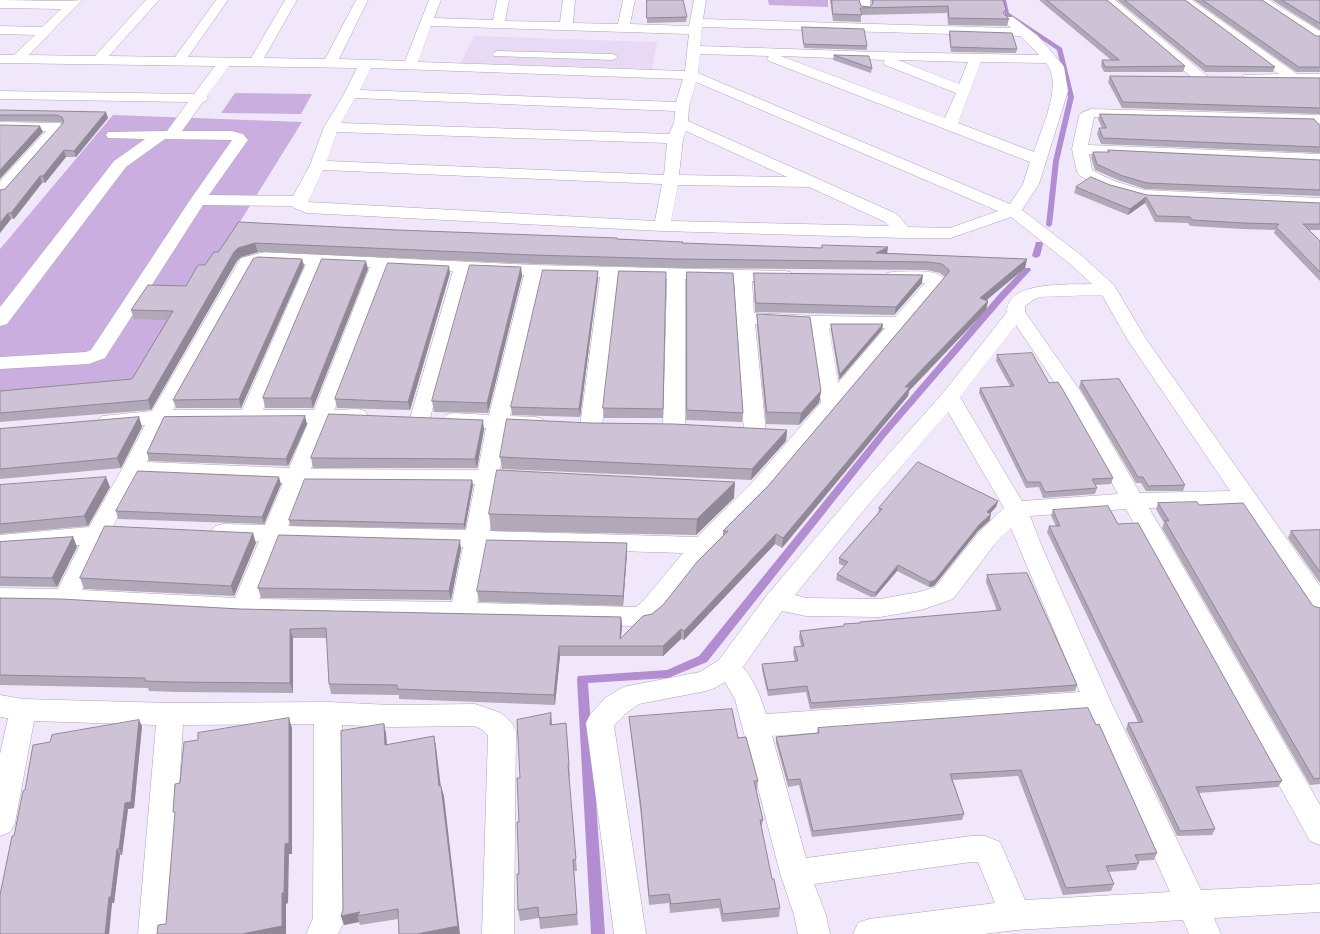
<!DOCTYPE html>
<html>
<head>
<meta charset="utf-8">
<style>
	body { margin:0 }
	canvas { display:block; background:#f1e7fa }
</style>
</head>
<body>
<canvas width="1320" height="934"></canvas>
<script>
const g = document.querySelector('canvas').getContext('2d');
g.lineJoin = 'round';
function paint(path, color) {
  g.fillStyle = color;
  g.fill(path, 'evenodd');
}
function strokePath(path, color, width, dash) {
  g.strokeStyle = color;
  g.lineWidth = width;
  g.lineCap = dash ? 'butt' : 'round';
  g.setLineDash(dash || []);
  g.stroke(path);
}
const built = new Path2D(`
	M474 36 657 42 652 69 461 63Z`);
const green = new Path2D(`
	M768 0H828V7L769 5Z
	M235 93 312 94 301 114 221 113Z
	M113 115 302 122 135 391 0 401V249Z`);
const stream = new Path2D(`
	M1002 0H1006L1009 13 1062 48 1074 97 1059 161 1052 225 1049 227 1046 225 1053 161 1068 97 1057 50 1005 15Z
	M1036 242H1042L1043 244 1040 256 1036 258 1032 256Z
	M1024 268H1030L1031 270 1005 298 886 436 707 662 668 678 588 683 605 934H591L577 679 578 676 667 670 699 656 880 432 999 294Z`);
const lane = new Path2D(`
	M498 51 613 54 618 57 613 60 494 56 493 54 494 52Z`);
const street = new Path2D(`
	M0 0 68 1 82 0 29 55 95 56 146 0H159L109 56 175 57 216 0H228L188 57 251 58 285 0H297L264 58 325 59 356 0H368L339 59 405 61 429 0H441L434 18 493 20 497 0H509L505 21 560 22 563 0H575L573 23 618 24 623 0H635L630 24 689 26 694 0H706L703 19 1011 28 1003 20 1005 17H1013L1038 36 1062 64 1064 67 1068 91 1039 184 1022 210 1082 256 1114 285 1146 339 1320 586V614L1311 612 1240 506 1149 508 1320 805V845L1310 841 1126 509 1030 516 1042 547 1111 702 1201 890 1320 884V912L1214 918 1221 934H1189L1183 920 1016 930 984 934H853L858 923 869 919 995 903 978 862H971L814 884 826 915 830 934H798L794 915 780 873 735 699 725 682 715 688 706 691 639 704 625 714 614 726 646 934H614L586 723 590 715 605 698 623 687 700 672 719 660 767 595 853 494 943 393 1007 312C1007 280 1070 285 1092 284L1070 264 1011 217 951 238H904L662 231 307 213 294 208 292 206 203 205 105 358 89 364 0 369V357L86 352 91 350 190 200 232 140 165 139 126 167 7 324 0 326V307L114 161 145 139 108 138 106 135 108 132 167 131 188 102 0 99V91L194 94 215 66 0 63V55H14L35 35 0 34V26L42 27 61 9 0 8ZM431 26 689 34 685 71 418 62ZM702 27 1021 36 1039 55 877 52 700 46ZM700 54 769 56 767 58 769 61 1030 162 1023 184 1010 204 698 73ZM781 56 885 60 883 62 885 65 956 93 945 118ZM898 60 968 62 959 84ZM981 62 1046 63C1064 84 1041 129 1034 152L958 123ZM229 66 357 68 344 94 324 127 310 165 293 196 209 195 248 140 243 134 232 131H182L203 102 206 101 208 98 207 96ZM371 68 683 79 676 102 360 90ZM696 82 998 211 950 228 908 227 897 214 688 121 689 107ZM355 98 675 111 674 123 669 134 341 123ZM686 131 787 177 679 175 683 139ZM337 132 667 143 664 175 327 161ZM323 170 662 184 655 221 308 202ZM678 185 809 187 885 222 889 226 671 221ZM1102 295 1127 339 1230 491 1140 493 1083 395 1025 312V306L1033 300 1039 297ZM1016 325 1063 395 1118 494 1022 501 960 397ZM948 412 1004 508 979 532 935 587 919 592 880 599 806 598 795 595 869 504ZM1011 528 1080 692 766 714C761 697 754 681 743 667L782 611 806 616 880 617 921 610 953 599 995 544ZM1090 713 1170 892 1025 900 1000 842 985 836H971L806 858 772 736Z
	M858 0H870L871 9 869 12H861Z
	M1102 0H1115L1206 75 1208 78 1206 81 1201 82 1196 81Z
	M1178 0H1192L1297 74H1320V82L1244 81 1242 78 1244 75 1279 74Z
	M1255 0H1269L1320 31V41L1315 40Z
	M1091 109 1320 115V123L1094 117 1088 145 1320 154V164L1089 154 1092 170C1109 180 1126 185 1145 190L1320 198V208L1145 200 1109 190 1094 184 1079 175 1077 172 1072 149 1079 116 1081 113Z
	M0 122 58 123 63 124 65 127 6 194 0 196V181L46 131 0 130Z
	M265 252 534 265 785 271 791 272 794 276 791 280 785 281H752L754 313 819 316 895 317 925 283 887 281 884 277 887 273 893 272C907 272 938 268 946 280L766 495 711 551 662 614 651 623 633 626 243 617 66 607 0 606V588L58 589 80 545 0 551V535L89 527 122 469 145 425 109 428 102 426 98 421 102 416 152 411 241 258ZM266 262 306 264 242 410H173L254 266ZM324 265 370 267 314 410H263ZM388 268 453 271 410 418 413 423 420 425 427 423 430 418 470 272 524 275 489 415 453 413 446 415 442 420 446 425 453 427 486 428 478 470 311 469 329 423H358L365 421 368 416 365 411 358 409 334 410ZM542 276 600 277 580 426 584 431 591 433 598 431 602 426 618 277 667 279 663 427 667 432 674 434 681 432 685 427V279L734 280 744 432 747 437 755 439 763 437 766 432 755 324 810 327 821 403 750 485 697 537 490 531 498 485 525 486 533 484 536 479 533 474 525 472 500 470 507 429 536 431 543 429 547 424 543 419 536 417 510 416ZM829 328H885L838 383ZM308 423 289 468 147 462 166 424ZM140 477 283 483 265 525 223 524 215 526 211 532 215 538 223 540 259 541 235 598 82 590 108 535ZM305 483 475 484 466 530 288 526ZM282 542 463 547 452 602 259 599ZM487 547 683 553 644 600 636 607 477 603Z
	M0 695 23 699 170 703 328 702 391 705 475 704 501 713 512 723 516 731 514 934H482L488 735 481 729 474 726 391 727 342 725 345 920 338 934H306L313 918 314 724 183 725 170 934H138L156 725 34 721 15 823 10 832 0 836V754L8 718 0 717Z`);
const wall = new Path2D(`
	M647 0 687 17 686 22 647 23Z
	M830 0H859L861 6 870 7 872 5 871 0H1003L1004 15 1009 19 1007 26 948 25 947 13 861 15V22L833 21Z
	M1039 0H1107L1185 66 1183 72H1104L1101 66 1102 60H1111Z
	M1117 0H1185L1275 67 1273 72H1205Z
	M1194 0H1262L1316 36H1320V72H1296Z
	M1272 0H1320V30Z
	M802 27 867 46V50L804 48 802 31Z
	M950 31 1017 49 1016 53 951 52 949 35Z
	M834 55 872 68 871 73 833 60Z
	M1110 76 1320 78V114L1122 108 1108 82Z
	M0 110 108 118 76 157H66L45 183H42L14 219H11L0 233V190L5 189 63 123 58 122 0 121Z
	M1100 114 1320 126V153L1101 144 1097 134 1099 128H1102L1098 119Z
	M1108 150 1320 160V196L1145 189 1118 180 1095 170 1091 157 1093 152H1108Z
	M1110 185 1147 195 1320 203V230H1309L1320 241V281L1274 233 1275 230 1242 229 1190 226 1188 223 1155 222 1145 203 1128 215 1074 193 1076 187Z
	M239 222 397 230 617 239 682 243 821 248 822 245 887 253 1027 259 1025 268 987 300 988 301 986 310 909 391 908 396 782 548 775 544 684 640 681 639 663 656H560L555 705 399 699V695L331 694 329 684 327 638H293V693L178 692 149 691 148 688 0 685V598L240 609 621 617 622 627 621 638 663 605 723 536V531L768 486 945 277 940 273 927 270 676 268 534 264 258 252 241 257 237 261 151 410 0 422V391L132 379 167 320 134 319 131 310 186 286 218 252Z
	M302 259 304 266 241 408H176L173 400Z
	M521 267 522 276 488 413 434 412 432 401Z
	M368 269 313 408H265L263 398Z
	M598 271V278L580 417 512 415 511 407Z
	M666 272 663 418H604L603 408Z
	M687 272 743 413 742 422 686 420Z
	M450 273 410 410 337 408 335 399Z
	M754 273 922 283 894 315 755 312 754 282Z
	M757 314 821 391 819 403 799 425 766 424 757 326Z
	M831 324H883L882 330 839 380 831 330Z
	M997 355 1049 383 1113 478 1111 484 1095 485 1097 488 1095 494 1043 498 1039 487 1026 488 979 393 980 388 1010 386 996 361Z
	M1081 381 1185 485 1183 491H1146L1141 483H1136L1079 387Z
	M139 417 142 427 121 468 0 479V429Z
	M590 423 787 430 786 441 751 480 502 469 500 457Z
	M307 424 288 466 149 461 147 453Z
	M484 429 477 468H313L311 458Z
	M472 480 473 485 465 529 290 526 289 520Z
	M281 484 264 524 118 519 116 511Z
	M0 485 110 487 88 526 0 534Z
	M734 498 696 535 491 531 489 514Z
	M998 501 996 507 990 513V520L978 531 934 586 929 587 897 571 875 597H871L836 580 837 574 844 566 839 564V558L878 513 879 508Z
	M1158 503 1199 505 1313 606 1320 608V785V784L1310 785 1162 528 1164 523 1156 509Z
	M1053 510 1118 524 1282 781 1278 787 1199 793 1215 829 1212 835 1177 836 1126 729 1128 723 1138 722 1047 532 1049 526H1056L1051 516Z
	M1320 530V583L1288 538 1291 531Z
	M73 537 77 547 57 587 0 586V542Z
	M256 543 234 596 84 589 80 578Z
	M627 543V553L623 606 479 602 477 591Z
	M461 549 451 600 261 598 258 588Z
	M987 575 1077 685 1075 691 810 709 806 692 768 696 762 670V664L795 661 793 653 794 647 801 646 799 637 800 631 844 626V624L860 623V622L997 611 986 582Z
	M629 717 738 738 758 781 757 790H756L763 820 761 829 772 879 780 908 779 917 722 922 719 908 670 913 669 903 649 905 641 816 630 726Z
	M566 723 570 776 569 777 577 871H574L578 925 540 929 539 918 520 921 518 910 520 778 552 725Z
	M384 724 386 734 387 745 434 736 436 747 440 786 444 796 398 919 360 925 359 922 344 925 341 916 343 910Z
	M1096 725 1157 853 1154 860 1138 861 1139 863 1136 870 1108 872 1114 884 1111 891 1063 895 1018 776 953 780 964 814 962 820 812 837 799 785 788 787 776 743V737L817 733 818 728Z
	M142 726 134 808 128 809 122 855H120L114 903H112L109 934H0L14 836 25 790Z`);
const shadedWall = new Path2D(`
	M106 112 108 118 76 157 74 151Z
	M40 126 43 132 0 179V170Z
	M64 150 66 157 45 183 43 176Z
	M40 176 42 183 14 219 11 213Z
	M1146 197 1145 203 1128 215 1130 209Z
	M8 213 11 219 0 233V223Z
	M255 243 258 252 241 257 237 261 151 410 148 400 234 252 238 248Z
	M888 247 887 256 876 253Z
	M302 259 304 266 241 408 239 399Z
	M1027 259 1025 268 978 307 980 298Z
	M366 261 368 269 313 408 311 398Z
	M449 266 450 273 410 410 408 402Z
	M521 267 522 276 488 413 487 403Z
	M598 271V278L580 417 579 409Z
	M923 275 922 283 894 315 896 307Z
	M988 301 986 310 909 391 908 396 782 548 783 538 905 387Z
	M883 324 882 330 839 380 840 374Z
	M821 391 819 403 799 425 801 413Z
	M305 416 307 424 288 466 286 459Z
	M139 417 142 427 121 468 117 458Z
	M483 420 484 429 477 468 475 459Z
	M787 430 786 441 751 480 752 469Z
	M106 477 110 487 88 526 84 516Z
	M279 477 281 484 264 524 262 517Z
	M472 480 473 485 465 529 464 524Z
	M735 482 734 498 696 535 697 519Z
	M998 501 996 507 986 518 987 512Z
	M991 514 990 520 978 531 934 586 929 587 930 582 979 525Z
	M253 533 256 543 234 596 231 586Z
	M776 534 775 544 684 640V631Z
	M73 537 77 547 57 587 52 578Z
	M460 540 461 549 451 600 449 591Z
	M627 543V553L623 606V596Z
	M898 565 897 571 875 597 876 592Z
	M621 617 622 627 620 646V639Z
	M290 629 293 638V693L290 683Z
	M681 629V639L663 656V646Z
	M559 646 560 656 555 705 554 695Z
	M551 713 552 725H550Z
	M289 718 292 728V854H289L288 903 286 904V934H242L282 893 285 844Z
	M139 720 142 726 134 808 128 809 122 855 119 849 125 803Z
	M384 724 386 734 388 756 385 745Z
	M434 736 436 747 442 796 439 786Z
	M441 786 444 796 460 934H417Z
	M117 849 120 855 114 903H112L109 934H105L109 897Z
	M360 912 357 916 359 922 344 925 341 916Z`);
const building = new Path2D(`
	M647 0H683L687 17 647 18Z
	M832 0H859L861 6 870 7 873 3V0H1003L1006 9 1003 13 1009 19 949 18 948 6 860 8 862 15 833 14Z
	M1047 0H1107L1185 66 1105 67 1102 60H1119Z
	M1125 0H1185L1275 67 1206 66Z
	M1203 0H1262L1316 36H1320V67H1299Z
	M1282 0H1320V23Z
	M802 27 864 29 867 46 804 44Z
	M950 31 1012 33 1017 49 951 47Z
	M834 55 869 56 872 68Z
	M1110 76 1320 78V108L1123 102Z
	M0 110 106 112 74 151 64 150 43 176H40L11 213H8L0 223V190L5 189 64 122 62 117 56 115H0Z
	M1100 114 1314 119 1320 126V147L1103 138 1099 128H1106Z
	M0 125 40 126 0 170Z
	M1108 150 1320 160V190L1147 183 1120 175 1097 164 1093 152H1109Z
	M1091 177 1110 185 1147 195 1320 203V224H1303L1320 241V272L1276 227 1279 224 1244 223 1192 220 1190 217 1157 216 1146 197 1130 209 1076 187Z
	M239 222 397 230 617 238V239L683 242 682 243 822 248V245L888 247 876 253 1027 259 980 298 988 301 905 387H910L783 538 776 534 684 631 681 629 663 646H559L554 695 397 689V685L329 684 326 628 290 629V683L174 682 145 681V678L0 675V598L61 599 240 609 621 617 620 639 643 616 652 614 663 605 697 562 728 531H723L768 486 949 272V270L942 264 929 262 676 259 533 255 255 243 238 248 234 252 148 400 0 413V391L132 379 173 311 131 310 148 285 186 286 198 265H205L214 252H218Z
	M258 257 302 259 239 399 173 400 253 259Z
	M322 259 366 261 311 398H263Z
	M388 263 449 266 408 402 335 399Z
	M470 265 521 267 487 403 432 401Z
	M543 270 598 271 579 409 511 407Z
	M619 271 666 272 663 409 603 408Z
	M687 272 733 273 743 413 687 410Z
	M754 273 923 275 896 307 756 303Z
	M757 314 810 317 821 391 801 413 767 412Z
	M831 324H883L840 374Z
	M1032 353 1049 383 1058 382 1063 390 1113 478 1092 479 1097 488 1045 492 1040 482H1027L980 388 1014 386 997 355Z
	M1119 379 1185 485 1148 486 1143 477H1138L1081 381Z
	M329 414 483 420 475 459 311 458Z
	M305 416 286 459 147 453 164 417Z
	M139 417 117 458 0 469V429Z
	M507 419 590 423 674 424 787 430 752 469 500 457Z
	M918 462 998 501 987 512 991 514 979 525 935 580 930 582 898 565 876 592H872L837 574 848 562 839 558 882 509 879 508Z
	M497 470 735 482 697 519 489 514Z
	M138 471 279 477 262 517 116 511Z
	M106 477 84 516 0 524V485Z
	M305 479 472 480 464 524 289 520Z
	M1197 502 1199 505 1243 503 1313 606 1320 608V778L1314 779 1165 521H1169L1158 503Z
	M1108 506 1118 524 1138 523 1282 781 1196 787 1215 829 1180 831 1128 723 1143 722 1049 526H1060L1053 510Z
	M105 526 253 533 231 586 80 578Z
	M1320 530V572L1291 531Z
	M279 535 460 540 449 591 258 588Z
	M73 537 52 578 0 577V542Z
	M487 540 627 543 623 596 477 591Z
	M1027 573 1077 685 811 703 807 686 768 690 762 664 798 661 794 647 804 646 800 631 844 626V624L860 623V622L1001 610 987 575Z
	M1088 708 1096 725 1099 724 1157 853 1135 855 1139 863 1106 866 1114 884 1066 888 1021 770 950 774 964 814 813 831 800 779 788 780 776 737 819 733 818 728Z
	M732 709 738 738 746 737 758 781H754L763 820H760L772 879H774L780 908 723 914 720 899 671 904 669 894 649 896 641 807 629 717Z
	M551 713 550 725 566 723 569 765H568L576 859 573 860 577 914 539 918 538 907 518 910 517 874H519L517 822H519L517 778H520L517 720Z
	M289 718V843L285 844 284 893H282V926L242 934H157L158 925 166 924 175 812H173L175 784 180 783 184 742 198 740V733Z
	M139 720 131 802 125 803 119 849H117L111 897H109L105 934H0V895L12 836H14L23 791 25 790 33 745 50 742 52 735Z
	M384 724 385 745 434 736 439 786H441L458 926 417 934H399L398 909 357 916 360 912 341 916 343 910 341 731Z`);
paint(built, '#e8daf4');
paint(green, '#caaee0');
paint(stream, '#b38dd1');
strokePath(lane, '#ada3b5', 1);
strokePath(street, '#ada3b5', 1);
paint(lane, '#fff');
paint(street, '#fff');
paint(wall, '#b1a8b8');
paint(shadedWall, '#908896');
paint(building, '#cec3d6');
strokePath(building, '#908896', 1);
</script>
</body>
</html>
